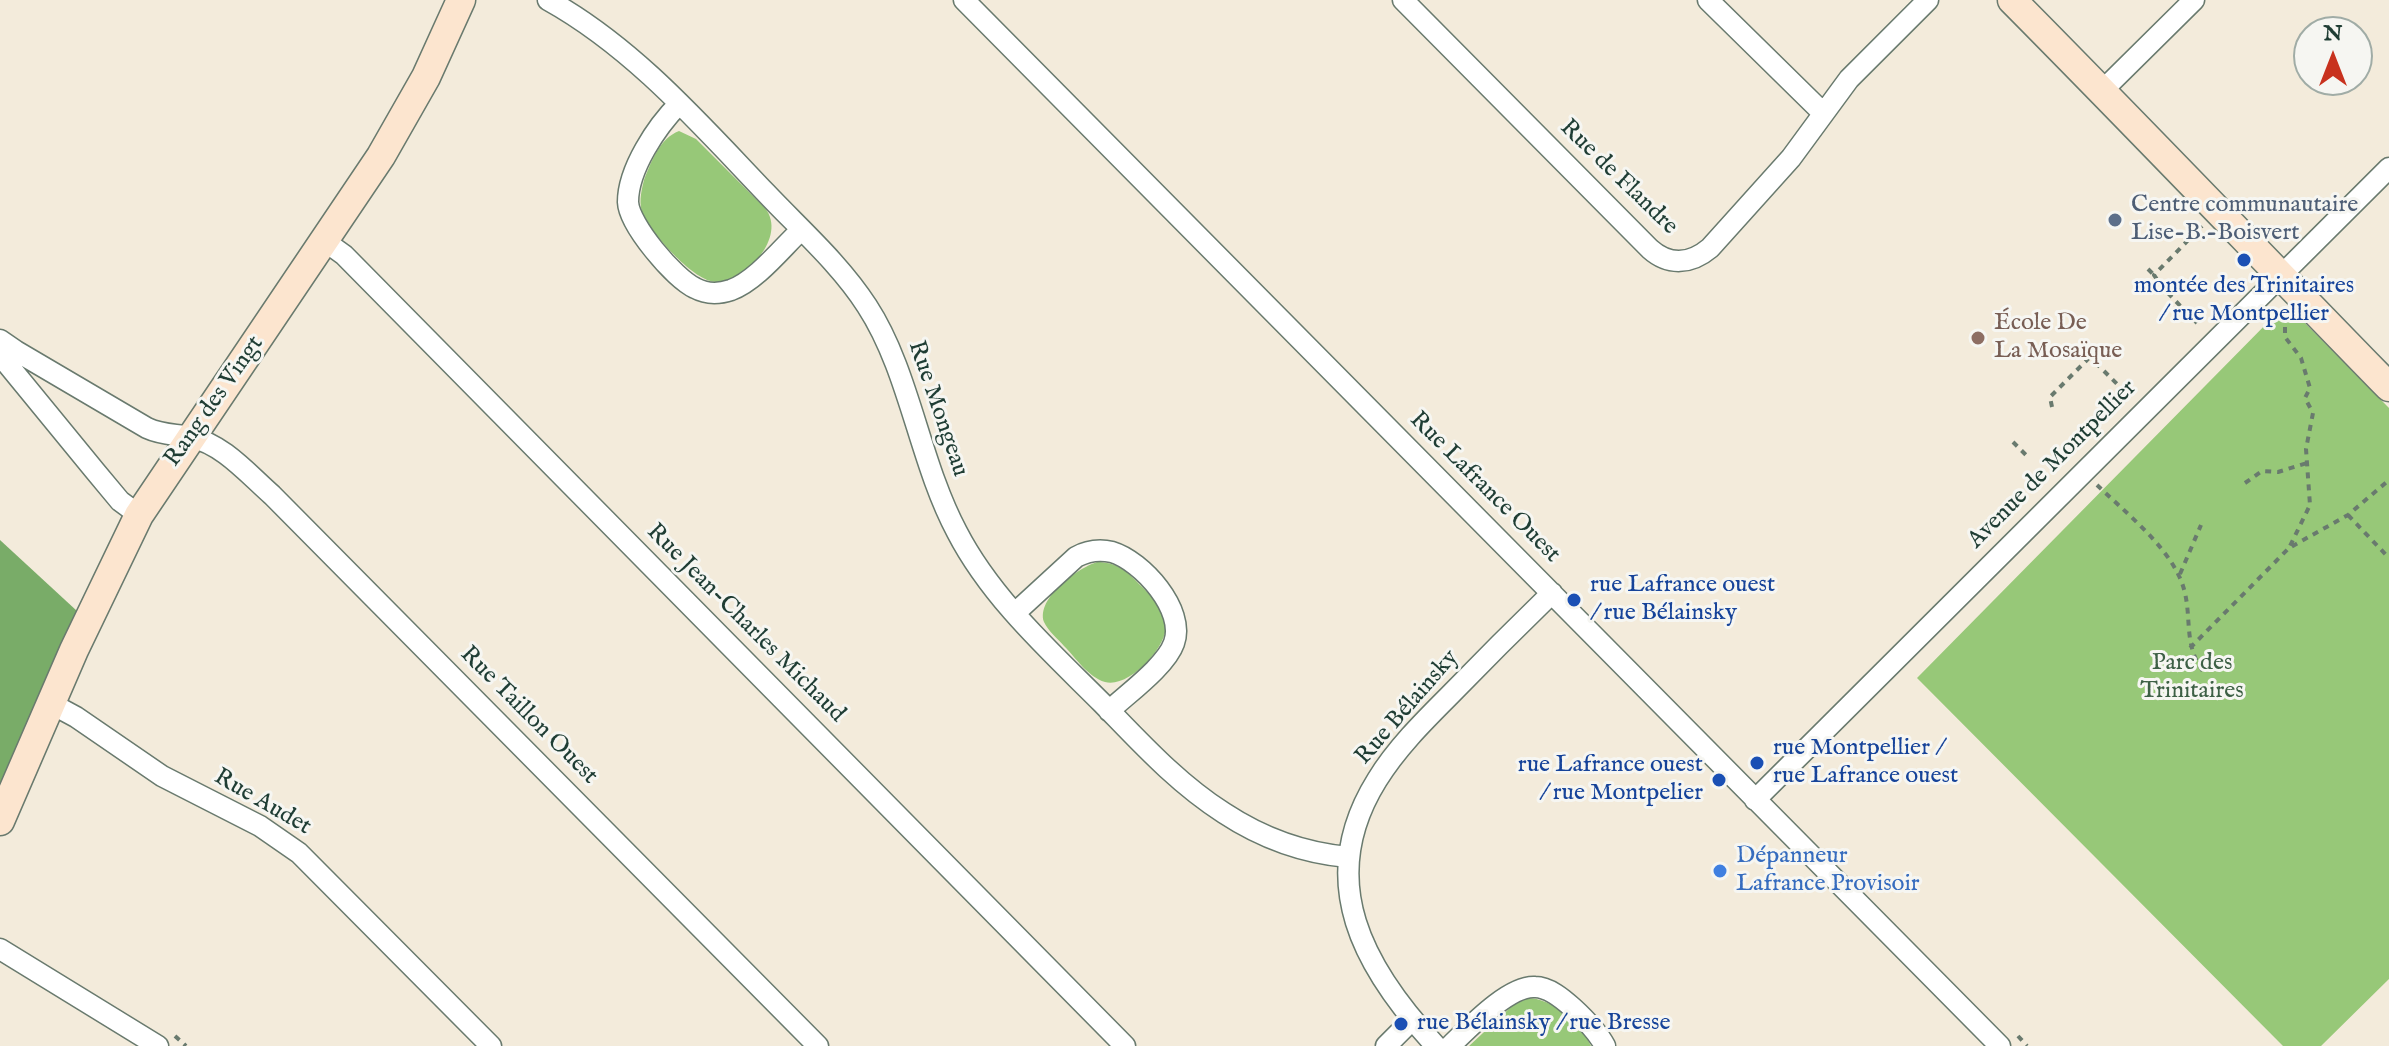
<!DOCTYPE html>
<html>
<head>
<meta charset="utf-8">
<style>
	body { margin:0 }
	#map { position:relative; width:2389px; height:1046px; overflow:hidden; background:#f3ebdb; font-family:"IM FELL English",serif }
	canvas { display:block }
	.north { position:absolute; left:2293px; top:16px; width:80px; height:80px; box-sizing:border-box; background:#f6f6f2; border:2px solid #a0aca6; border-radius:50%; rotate:0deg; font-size:22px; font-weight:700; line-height:32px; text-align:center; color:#1f3d34 }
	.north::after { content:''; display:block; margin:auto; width:28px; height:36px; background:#c8321e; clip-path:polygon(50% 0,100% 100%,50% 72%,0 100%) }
</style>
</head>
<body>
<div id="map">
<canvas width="2389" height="1046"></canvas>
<div class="north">N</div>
</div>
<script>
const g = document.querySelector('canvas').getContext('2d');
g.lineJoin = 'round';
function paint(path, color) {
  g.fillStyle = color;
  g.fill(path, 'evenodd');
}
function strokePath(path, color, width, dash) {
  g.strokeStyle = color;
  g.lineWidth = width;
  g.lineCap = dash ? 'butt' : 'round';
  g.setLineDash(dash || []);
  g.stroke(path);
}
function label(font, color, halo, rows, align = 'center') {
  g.font = font + ' "IM FELL English",serif';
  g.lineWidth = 6;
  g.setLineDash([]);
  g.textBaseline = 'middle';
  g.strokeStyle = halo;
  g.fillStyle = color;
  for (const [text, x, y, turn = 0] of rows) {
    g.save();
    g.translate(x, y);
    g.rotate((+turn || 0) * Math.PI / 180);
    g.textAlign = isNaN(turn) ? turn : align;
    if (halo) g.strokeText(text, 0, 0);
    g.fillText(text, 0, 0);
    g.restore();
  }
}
const green = new Path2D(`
	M679 131 696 139 765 208C788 237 745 282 716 282 695 282 653 235 644 217 638 205 641 192 644 180 651 162 660 138 679 131Z
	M2282 311H2293L2389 408V979L2321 1046H2283L1917 678 2277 313Z
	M1097 562C1116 562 1127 571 1139 584 1151 595 1164 608 1166 624 1168 647 1128 689 1105 682 1088 677 1076 658 1064 646 1058 639 1048 631 1044 622 1036 598 1078 568 1097 562Z
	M1527 998C1552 998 1581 1023 1591 1046H1469L1512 1006Z`);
const forest = new Path2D(`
	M0 540 77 611 0 786Z`);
const path = new Path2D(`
	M2148 269 2154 275
	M2285 315V337L2301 358 2310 388 2305 398 2313 413 2306 449 2310 505 2290 546
	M2197 323 2163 288 2154 275 2202 226
	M2087 354 2127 394
	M2052 407 2050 397 2090 357
	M2013 442 2026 455
	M2245 483 2262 471 2278 472 2307 463
	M2097 485C2123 510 2164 543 2179 576 2196 611 2179 643 2206 675
	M2348 515 2389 558
	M2180 574 2201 525
	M2190 648 2289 548 2348 515 2389 480
	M175 1036 186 1046
	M2018 1036 2027 1046`);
const street = new Path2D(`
	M548 0C633 47 700 124 766 193 800 229 840 264 867 306 910 372 919 461 957 532 991 598 1050 651 1102 703 1140 742 1177 783 1224 813 1262 838 1303 853 1348 857
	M964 0 2000 1046
	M1403 0 1650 249C1669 266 1691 264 1710 248L1791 158 1849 79 1928 0
	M1708 0 1823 113
	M2102 91 2194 0
	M679 104C657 126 628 169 628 202 629 225 674 278 695 288 706 294 719 294 731 290 756 281 782 248 801 230
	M326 242 344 255 1125 1046
	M0 340 16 351 147 428C162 435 174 434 190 437 223 444 247 473 272 495L818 1046
	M0 355 95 471 120 501 139 515
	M1015 613 1076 557C1087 551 1099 549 1112 552 1142 561 1186 610 1174 643 1166 666 1127 694 1109 711
	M50 703 76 717 162 776 260 826 299 853 491 1046
	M1755 800 2389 168
	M0 949 158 1046
	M1386 1046 1412 1020
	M1436 1046C1364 969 1314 881 1377 780 1396 749 1423 722 1448 697 1482 662 1517 627 1552 593
	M1450 1046C1469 1028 1509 985 1535 987 1549 987 1563 999 1573 1008 1585 1019 1597 1031 1605 1046`);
const secondary = new Path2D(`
	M2012 0C2139 128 2263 258 2389 387
	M0 821 74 650 139 515 381 156 426 77 461 0`);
const markers = [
	[2115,220,8,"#5c6f8a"],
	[2244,260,8,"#1a4fb4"],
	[1978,338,8,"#8d6e63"],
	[1574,600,8,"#1a4fb4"],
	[1757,763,8,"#1a4fb4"],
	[1719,780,8,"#1a4fb4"],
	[1720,871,8,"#3f7fe0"],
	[1401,1024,8,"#1a4fb4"]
];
const streetNames = [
	["Rue de Flandre",1618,178,44],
	["Rang des Vingt",215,402,-55],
	["Rue Mongeau",937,409,71],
	["Avenue de Montpellier",2053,465,-45],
	["Rue Lafrance Ouest",1484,488,45],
	["Rue Jean-Charles Michaud",745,624,45],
	["Rue Bélainsky",1408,708,-49],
	["Rue Taillon Ouest",528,716,45],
	["Rue Audet",262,803,30]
];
const serviceNames = [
	["Centre communautaire",2131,206],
	["Lise-B.-Boisvert",2131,234]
];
const transitNames = [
	["montée des Trinitaires",2244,287,"center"],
	["/ rue Montpellier",2244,315,"center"],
	["rue Lafrance ouest",1590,586],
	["/ rue Bélainsky",1590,614],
	["rue Montpellier /",1773,749],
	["rue Lafrance ouest",1773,777],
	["rue Lafrance ouest",1703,766,"right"],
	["/ rue Montpelier",1703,794,"right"],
	["rue Bélainsky / rue Bresse",1417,1024]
];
const educationNames = [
	["École De",1994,324],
	["La Mosaïque",1994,352]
];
const parkNames = [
	["Parc des",2192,664],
	["Trinitaires",2192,692]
];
const shopNames = [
	["Dépanneur",1736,857],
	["Lafrance Provisoir",1736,885]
];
paint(green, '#97c878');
paint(forest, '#79ac68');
strokePath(street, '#697a6e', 23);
strokePath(secondary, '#697a6e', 31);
strokePath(path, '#697a6e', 4, [6, 6]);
strokePath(street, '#fff', 20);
strokePath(secondary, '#fce5cf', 28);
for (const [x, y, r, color] of markers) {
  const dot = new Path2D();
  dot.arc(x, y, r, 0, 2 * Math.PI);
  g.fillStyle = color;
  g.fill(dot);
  strokePath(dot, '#f6f6f2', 3);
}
label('24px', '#1f3d34', '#f6f6f2', streetNames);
label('24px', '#4e5e75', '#f6f6f2', serviceNames, 'left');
label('24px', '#164399', '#f6f6f2', transitNames, 'left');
label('24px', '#785e54', '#f6f6f2', educationNames, 'left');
label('24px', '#3d6045', '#f6f6f2', parkNames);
label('24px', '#366cbe', '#f6f6f2', shopNames, 'left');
</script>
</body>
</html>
